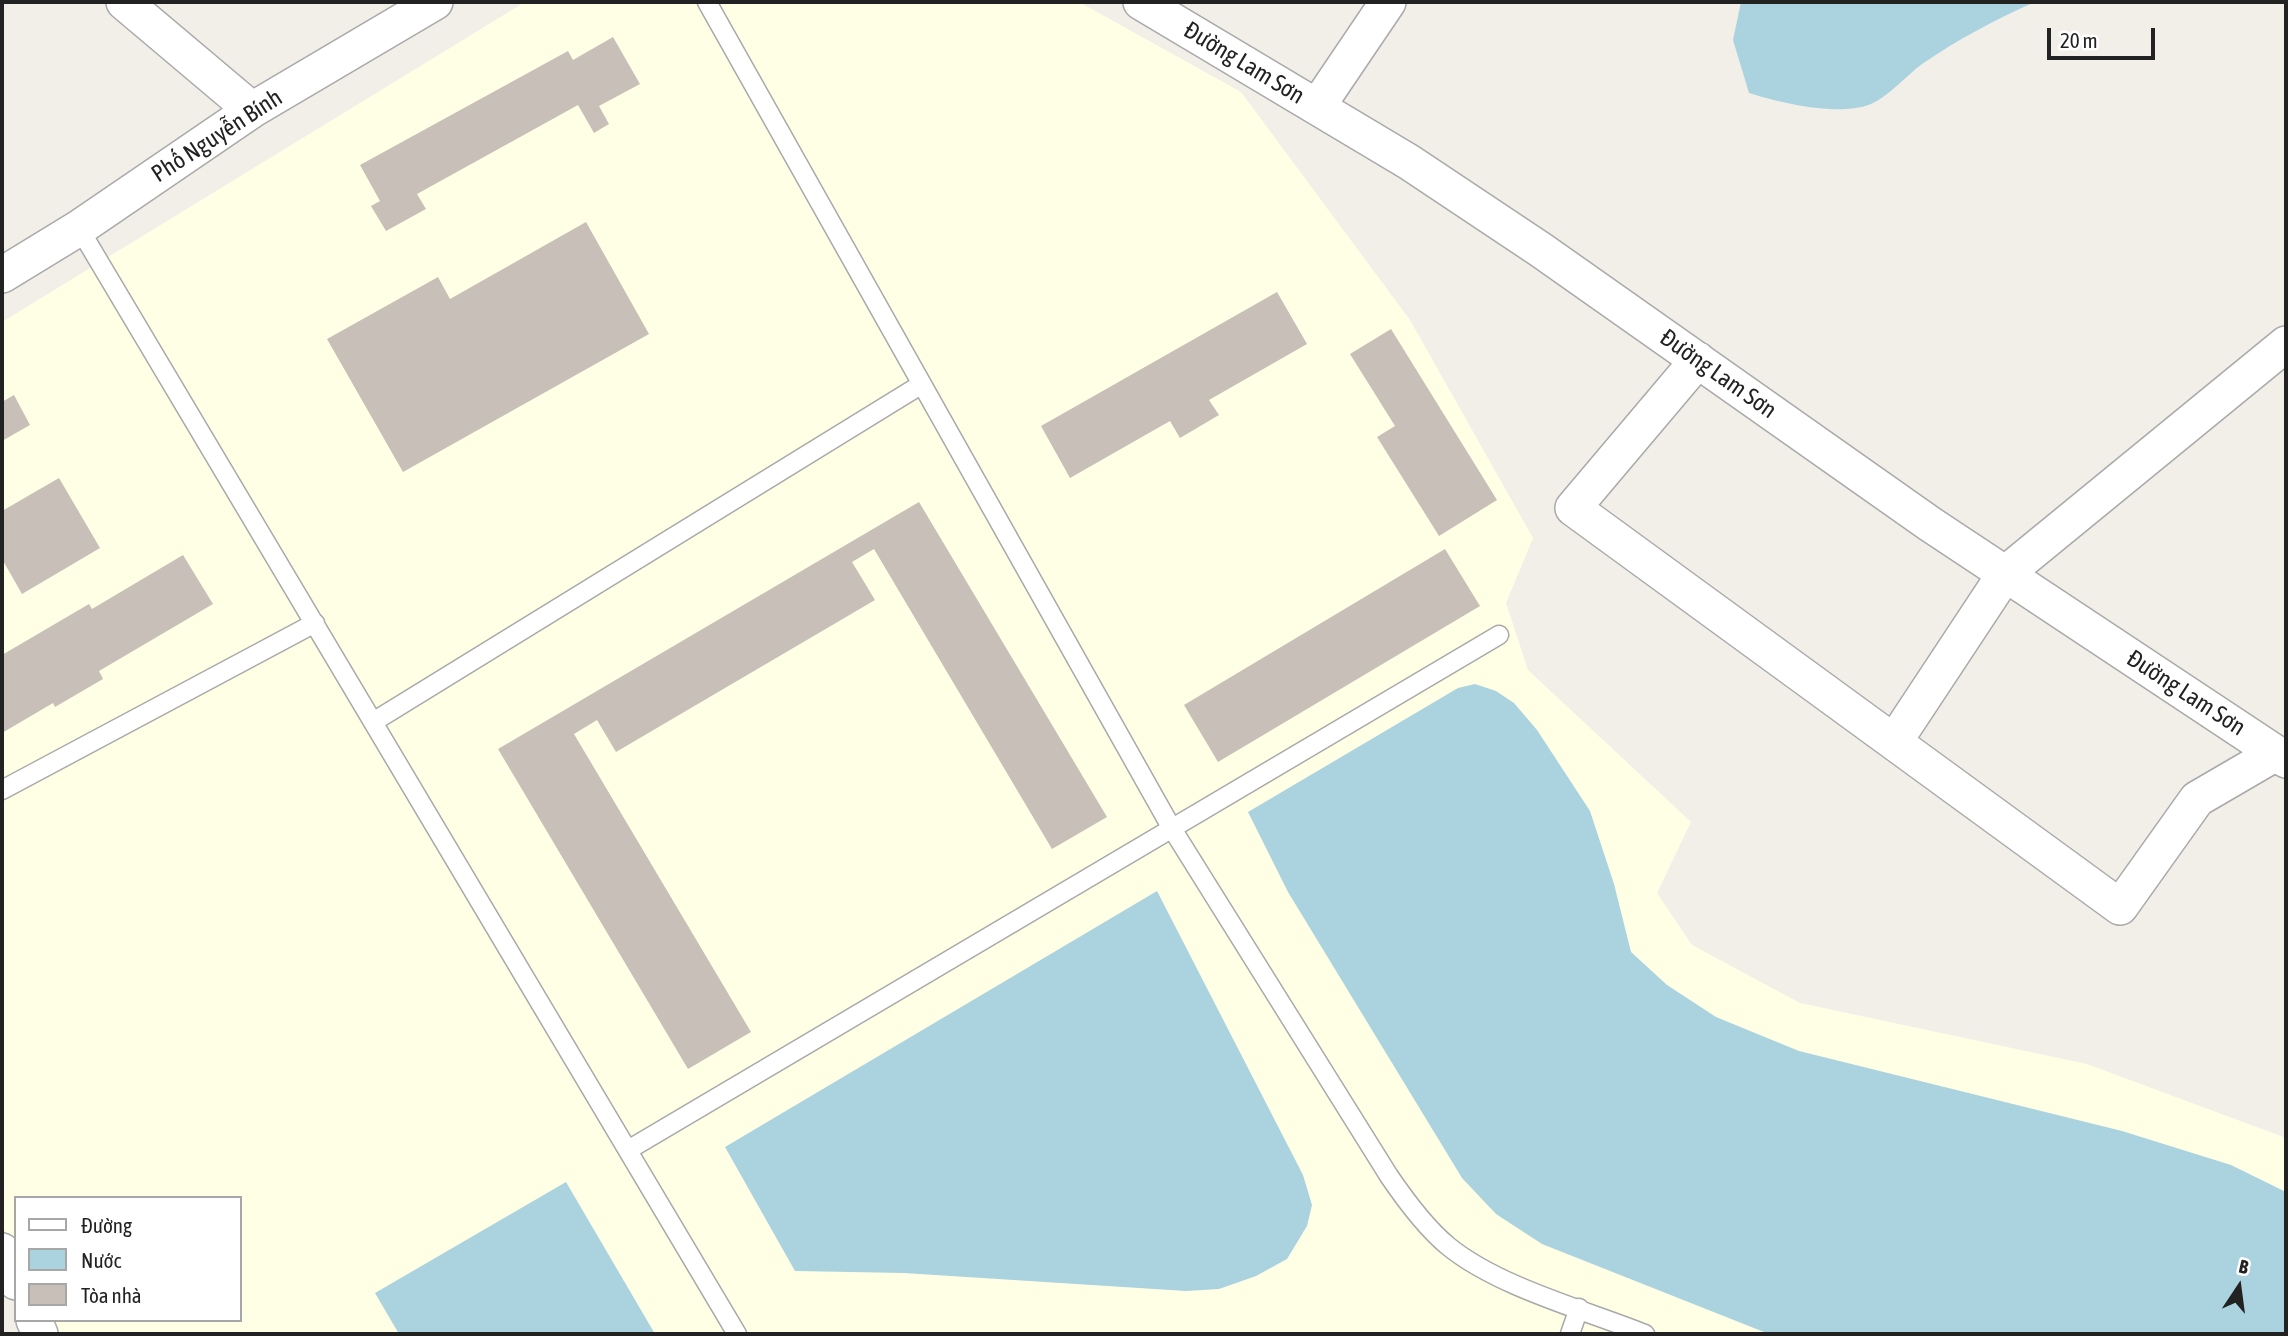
<!DOCTYPE html>
<html>
<head>
<meta charset="utf-8">
<style>
	body { margin:0 }
	#map { position:relative; width:2288px; height:1336px; overflow:hidden; background:#f2efe9; font-family:"Asap Condensed",sans-serif }
	canvas { display:block }
	.frame { position:absolute; inset:0; border:4px solid #222; pointer-events:none }
	.legend { position:absolute; left:14px; top:1196px; width:228px; height:126px; box-sizing:border-box; background:#fff; border:2px solid #a7a7a7; margin:0; padding:9px 12px; list-style:none; font-size:21px; color:#222 }
	.legend li { display:flex; align-items:center; gap:14px; height:35px }
	.legend b { width:35px; border:2px solid #a7a7a7 }
	.north { position:absolute; left:2204px; top:1252px; width:70px; height:70px; -webkit-text-stroke:5px #fff; paint-order:stroke; rotate:13deg; font-size:19px; font-weight:700; line-height:28px; text-align:center; color:#222 }
	.north::after { content:''; display:block; margin:auto; width:24px; height:32px; background:#222; clip-path:polygon(50% 0,100% 100%,50% 72%,0 100%) }
	.scale { position:absolute; left:2047px; top:28px; width:108px; height:32px; box-sizing:border-box; border:4px solid #222; border-top:0; padding-left:9px; font-size:21px; line-height:24px; white-space:nowrap; color:#222; -webkit-text-stroke:5px #fff; paint-order:stroke }
</style>
</head>
<body>
<div id="map">
<canvas width="2288" height="1336"></canvas>
<div class="frame"></div>
<ul class="legend">
<li><b style="height:9px;background:#fff"></b>Đường</li>
<li><b style="height:19px;background:#aad3df"></b>Nước</li>
<li><b style="height:19px;background:#c7bfb8"></b>Tòa nhà</li>
</ul>
<div class="north">B</div>
<div class="scale">20 m</div>
</div>
<script>
const g = document.querySelector('canvas').getContext('2d');
g.lineJoin = 'round';
function paint(path, color) {
  g.fillStyle = color;
  g.fill(path, 'evenodd');
}
function strokePath(path, color, width, dash) {
  g.strokeStyle = color;
  g.lineWidth = width;
  g.lineCap = dash ? 'butt' : 'round';
  g.setLineDash(dash || []);
  g.stroke(path);
}
function label(font, color, halo, rows, align = 'center') {
  g.font = font + ' "Asap Condensed",sans-serif';
  g.lineWidth = 5;
  g.setLineDash([]);
  g.textBaseline = 'middle';
  g.strokeStyle = halo;
  g.fillStyle = color;
  for (const [text, x, y, turn = 0] of rows) {
    g.save();
    g.translate(x, y);
    g.rotate((+turn || 0) * Math.PI / 180);
    g.textAlign = isNaN(turn) ? turn : align;
    if (halo) g.strokeText(text, 0, 0);
    g.fillText(text, 0, 0);
    g.restore();
  }
}
const education = new Path2D(`
	M525 2H1079L1241 92 1410 320 1533 538 1506 603 1528 670 1691 822 1657 893 1692 945 1800 1003 2087 1064 2286 1138V1334H54L48 1320H240V1198H16V1254L2 1225V322Z`);
const water = new Path2D(`
	M1741 2H2035C1996 19 1957 40 1922 64 1906 76 1889 96 1871 104 1839 117 1781 103 1749 93L1733 40Z
	M1475 684 1496 691 1514 703 1537 730 1590 811 1614 884 1631 952 1667 985 1716 1017 1799 1051 2122 1131 2231 1165 2286 1192V1334H1769L1542 1244 1496 1214 1462 1178 1288 892 1248 812 1458 688Z
	M1157 891 1303 1175 1312 1205 1307 1226 1287 1259 1256 1276 1219 1289 1186 1291 904 1273 795 1271 725 1147Z
	M566 1182 655 1334H399L375 1293Z`);
const building = new Path2D(`
	M613 37 640 84 599 106 609 124 594 133 578 105 417 194 426 209 386 231 371 206 380 201 360 165 568 51 573 60Z
	M586 222 649 334 403 472 327 339 438 277 450 299Z
	M1277 292 1307 344 1209 400 1219 415 1180 438 1170 421 1070 478 1041 426Z
	M1391 329 1497 500 1439 536 1377 437 1395 426 1350 354Z
	M14 395 30 425 2 441V402Z
	M59 478 100 548 22 594 2 559V511Z
	M919 502 1107 817 1052 849 874 549 852 562 875 600 616 752 597 720 574 734 751 1032 688 1069 498 749Z
	M1445 549 1480 606 1218 762 1184 705Z
	M183 555 213 604 99 671 103 679 55 707 53 703 2 733V655L89 604 92 609Z`);
const lane = new Path2D(`
	M707 2 1171 827 1389 1176C1406 1201 1425 1227 1448 1246 1498 1287 1585 1310 1645 1334
	M79 228 737 1334
	M373 722 922 384
	M2 790 315 623
	M628 1150 1499 635
	M1570 1334 1579 1308`);
const street = new Path2D(`
	M124 2 252 110
	M1141 2 1409 162 1541 250 1930 524 2286 760
	M1317 107 1388 2
	M2 275 79 228 252 110 435 2
	M1698 360 1573 508 2120 907 2197 799 2276 753
	M1894 742 2005 574 2286 344
	M2 1251 16 1282
	M34 1320 40 1334`);
const streetNames = [
	["Đường Lam Sơn",1244,63,31],
	["Phố Nguyễn Bính",217,136,-33],
	["Đường Lam Sơn",1718,374,35],
	["Đường Lam Sơn",2186,693,33]
];
paint(education, '#ffffe5');
paint(water, '#aad3df');
paint(building, '#c7bfb8');
strokePath(lane, '#a9a9a9', 21);
strokePath(street, '#a9a9a9', 38);
strokePath(lane, '#fff', 18);
strokePath(street, '#fff', 35);
label('24px', '#222', '#fff', streetNames);
</script>
</body>
</html>
